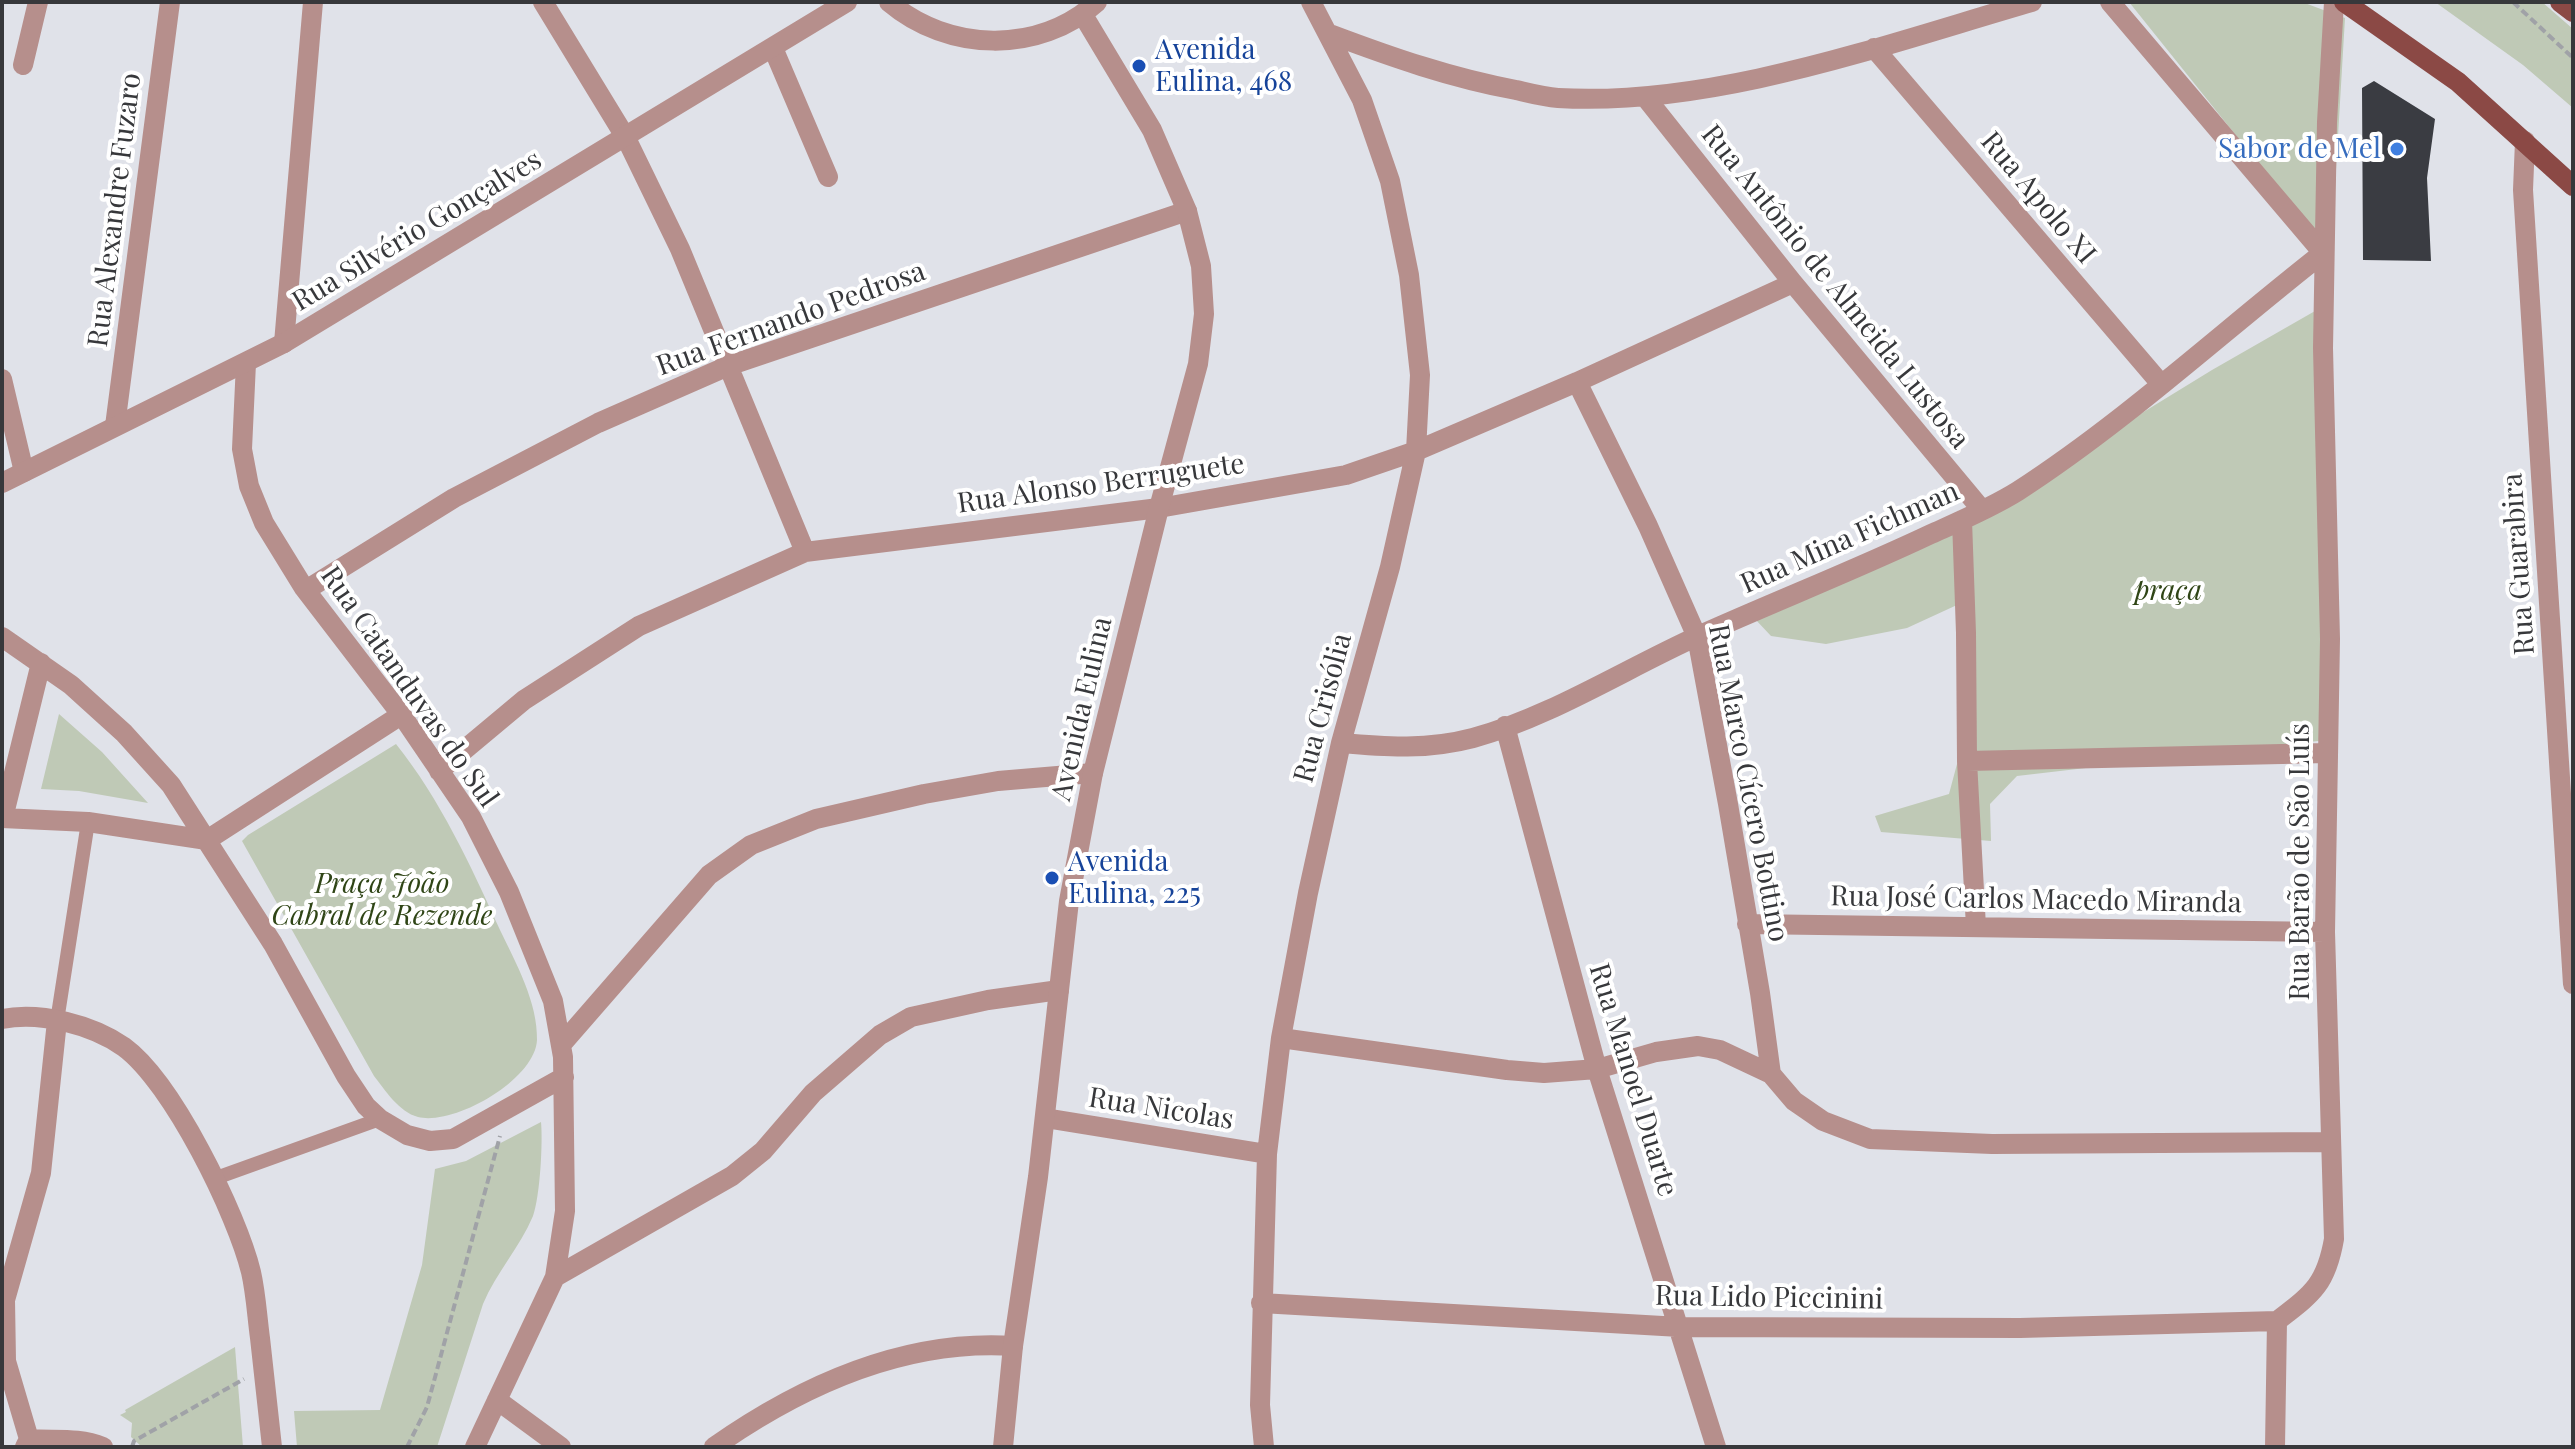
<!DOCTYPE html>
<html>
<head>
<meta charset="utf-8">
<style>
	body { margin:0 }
	#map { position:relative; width:2575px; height:1449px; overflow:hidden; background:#e0e2e9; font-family:"Playfair Display",serif }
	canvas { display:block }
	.frame { position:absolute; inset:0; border:4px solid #37383b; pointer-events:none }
</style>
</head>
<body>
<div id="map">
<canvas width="2575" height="1449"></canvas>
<div class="frame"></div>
</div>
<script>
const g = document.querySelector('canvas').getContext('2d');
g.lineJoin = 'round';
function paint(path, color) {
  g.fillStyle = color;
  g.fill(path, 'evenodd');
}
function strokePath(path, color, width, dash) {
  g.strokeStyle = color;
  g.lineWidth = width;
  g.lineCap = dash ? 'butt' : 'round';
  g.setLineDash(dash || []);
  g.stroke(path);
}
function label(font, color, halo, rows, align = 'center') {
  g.font = font + ' "Playfair Display",serif';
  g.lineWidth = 8;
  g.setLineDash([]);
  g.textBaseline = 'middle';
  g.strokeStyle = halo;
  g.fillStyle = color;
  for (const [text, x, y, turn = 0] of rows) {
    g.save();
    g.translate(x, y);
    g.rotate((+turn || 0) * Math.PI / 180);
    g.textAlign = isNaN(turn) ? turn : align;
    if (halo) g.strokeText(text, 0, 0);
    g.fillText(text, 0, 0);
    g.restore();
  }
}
const green = new Path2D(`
	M2129 2H2302L2345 18 2331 254Z
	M2435 2H2542L2573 29V108L2523 65Z
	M2315 311 2335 739 2017 776 1990 804 1991 841 1881 832 1875 816 1949 794 1961 749 1957 605 1907 628 1826 644 1771 636 1755 619 1956 527 2212 370Z
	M59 714 102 752 148 803 79 791 41 789Z
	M396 744C440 799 471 866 500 930 516 963 538 1003 537 1040 535 1080 454 1126 418 1117 399 1112 385 1090 374 1076L242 841 248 835Z
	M541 1122C543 1142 540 1197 533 1216 520 1247 496 1273 483 1304L437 1447H297L294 1411 380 1410 422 1265 435 1169 466 1161Z
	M235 1347 243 1447H142L131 1437 132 1423 120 1415 126 1412 125 1410Z`);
const building = new Path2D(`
	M2374 81 2435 119 2427 178 2431 261 2363 260 2362 88Z`);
const path = new Path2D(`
	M2513 2 2573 58
	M132 1447 134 1441 244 1379
	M407 1447 427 1407 500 1136`);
const service = new Path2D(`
	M57 1021 88 822
	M216 1178 380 1119`);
const pedestrian = new Path2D(`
	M2 379 24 472`);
const minor = new Path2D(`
	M543 2 626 138 680 249 805 552
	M2110 2 2323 253
	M1330 34C1391 57 1451 78 1516 90 1529 93 1544 97 1558 98 1713 107 1883 45 2032 2
	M773 48 828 177
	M1874 48 2161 384
	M23 65 38 2
	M1646 98 1793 283 1982 510
	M2525 141 2523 190 2573 984
	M284 343 313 2
	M246 363 242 449 249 486 264 523 304 588 403 717 471 817 509 892 553 1001 563 1057 565 1211 555 1277
	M1577 382 1648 526 1697 637 1728 804 1760 993 1771 1074
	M115 426 170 2
	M1962 520 1966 633 1967 761 1976 927
	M306 590 454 498 598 423 728 366 1187 211
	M2 637 71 685 124 733 171 785 273 944 346 1076 366 1106 380 1119 407 1135 430 1141 453 1139 564 1077
	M1505 726 1597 1069 1716 1447
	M1341 743C1386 747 1428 750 1473 738 1548 718 1627 668 1698 636 1776 601 1855 570 1931 534 1960 521 1991 508 2018 491 2126 421 2222 332 2323 253
	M1967 761 2327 753
	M439 771 524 700 639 626 805 552 1159 508 1346 475 1416 451 1577 382 1793 283
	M2 818 88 822 207 840
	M3 818 41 663
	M207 840 401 715
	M1747 924 2325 932
	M2 1019C40 1011 93 1025 124 1047 172 1082 237 1214 251 1272 256 1294 257 1316 260 1338 264 1375 268 1411 272 1447
	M1281 1038 1507 1070 1544 1073 1597 1069 1656 1052 1698 1046 1720 1050 1771 1074 1794 1101 1823 1121 1870 1139 1992 1144 2330 1142
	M561 1045 709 875 751 845 816 819 924 794 998 781 1093 773
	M1045 1118 1267 1154
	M1261 1303 1680 1327 2020 1328 2277 1321
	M497 1400 561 1447
	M29 1439 6 1361 5 1300 41 1173 57 1021
	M25 1447 29 1439C55 1441 78 1437 103 1447
	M475 1447 555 1277 732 1176 763 1151 813 1093 880 1035 911 1017 988 1000 1059 990
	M714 1447C801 1386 905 1339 1013 1346
	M1264 1447 1260 1405 1267 1154 1281 1038 1308 893 1341 743 1390 567 1416 451 1420 375 1409 275 1390 181 1362 100 1311 2
	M2275 1447 2277 1321C2312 1294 2326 1285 2334 1239L2325 932 2330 639 2323 348 2327 122 2334 2`);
const tertiary = new Path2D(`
	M889 2C948 52 1039 55 1097 2
	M2 483 284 343 847 2
	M1003 1447 1013 1346 1038 1177 1069 901 1093 773 1159 508 1198 364 1204 314 1201 266 1187 211 1152 130 1083 15`);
const primary = new Path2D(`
	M2344 2 2458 82 2573 186
	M2560 2 2573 12`);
const markers = [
	[1139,66,8,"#1a4fb4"],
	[2397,149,8,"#3f7fe0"],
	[1052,878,8,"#1a4fb4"]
];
const transitNames = [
	["Avenida",1155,50],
	["Eulina, 468",1155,82],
	["Avenida",1068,862],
	["Eulina, 225",1068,894]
];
const shopNames = [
	["Sabor de Mel",2381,149]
];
const streetNames = [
	["Rua Apolo XI",2038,198,50],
	["Rua Alexandre Fuzaro",115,210,-83],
	["Rua Silvério Gonçalves",417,231,-31],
	["Rua Antônio de Almeida Lustosa",1835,287,51],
	["Rua Fernando Pedrosa",791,319,-20],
	["Rua Alonso Berruguete",1101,484,-8],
	["Rua Mina Fichman",1850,538,-24],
	["Rua Guarabira",2519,564,-94],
	["Rua Catanduvas do Sul",409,687,55],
	["Rua Crisólia",1323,708,-75],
	["Avenida Eulina",1082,709,-77],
	["Rua Marco Cícero Bottino",1748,783,79],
	["Rua Barão de São Luís",2300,862,-90],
	["Rua José Carlos Macedo Miranda",2036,900,1],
	["Rua Manoel Duarte",1633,1080,73],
	["Rua Nicolas",1161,1109,9],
	["Rua Lido Piccinini",1769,1298,1]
];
const parkNames = [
	["praça",2168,591],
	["Praça João",382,884],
	["Cabral de Rezende",382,916]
];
paint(green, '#bfc9b6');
paint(building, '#3a3c42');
strokePath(path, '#a0a2a7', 4, [8, 4]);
strokePath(service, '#b68f8c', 14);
strokePath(pedestrian, '#b68f8c', 20);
strokePath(minor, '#b68f8c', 20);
strokePath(tertiary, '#b68f8c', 20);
strokePath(primary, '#8b4945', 20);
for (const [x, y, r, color] of markers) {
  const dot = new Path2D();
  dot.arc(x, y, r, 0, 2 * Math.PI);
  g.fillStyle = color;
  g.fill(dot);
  strokePath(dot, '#fff', 3);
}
label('28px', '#164399', '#fff', transitNames, 'left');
label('28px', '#366cbe', '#fff', shopNames, 'right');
label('28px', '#37383b', '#fff', streetNames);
label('italic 28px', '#2f4516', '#fff', parkNames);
</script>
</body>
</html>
